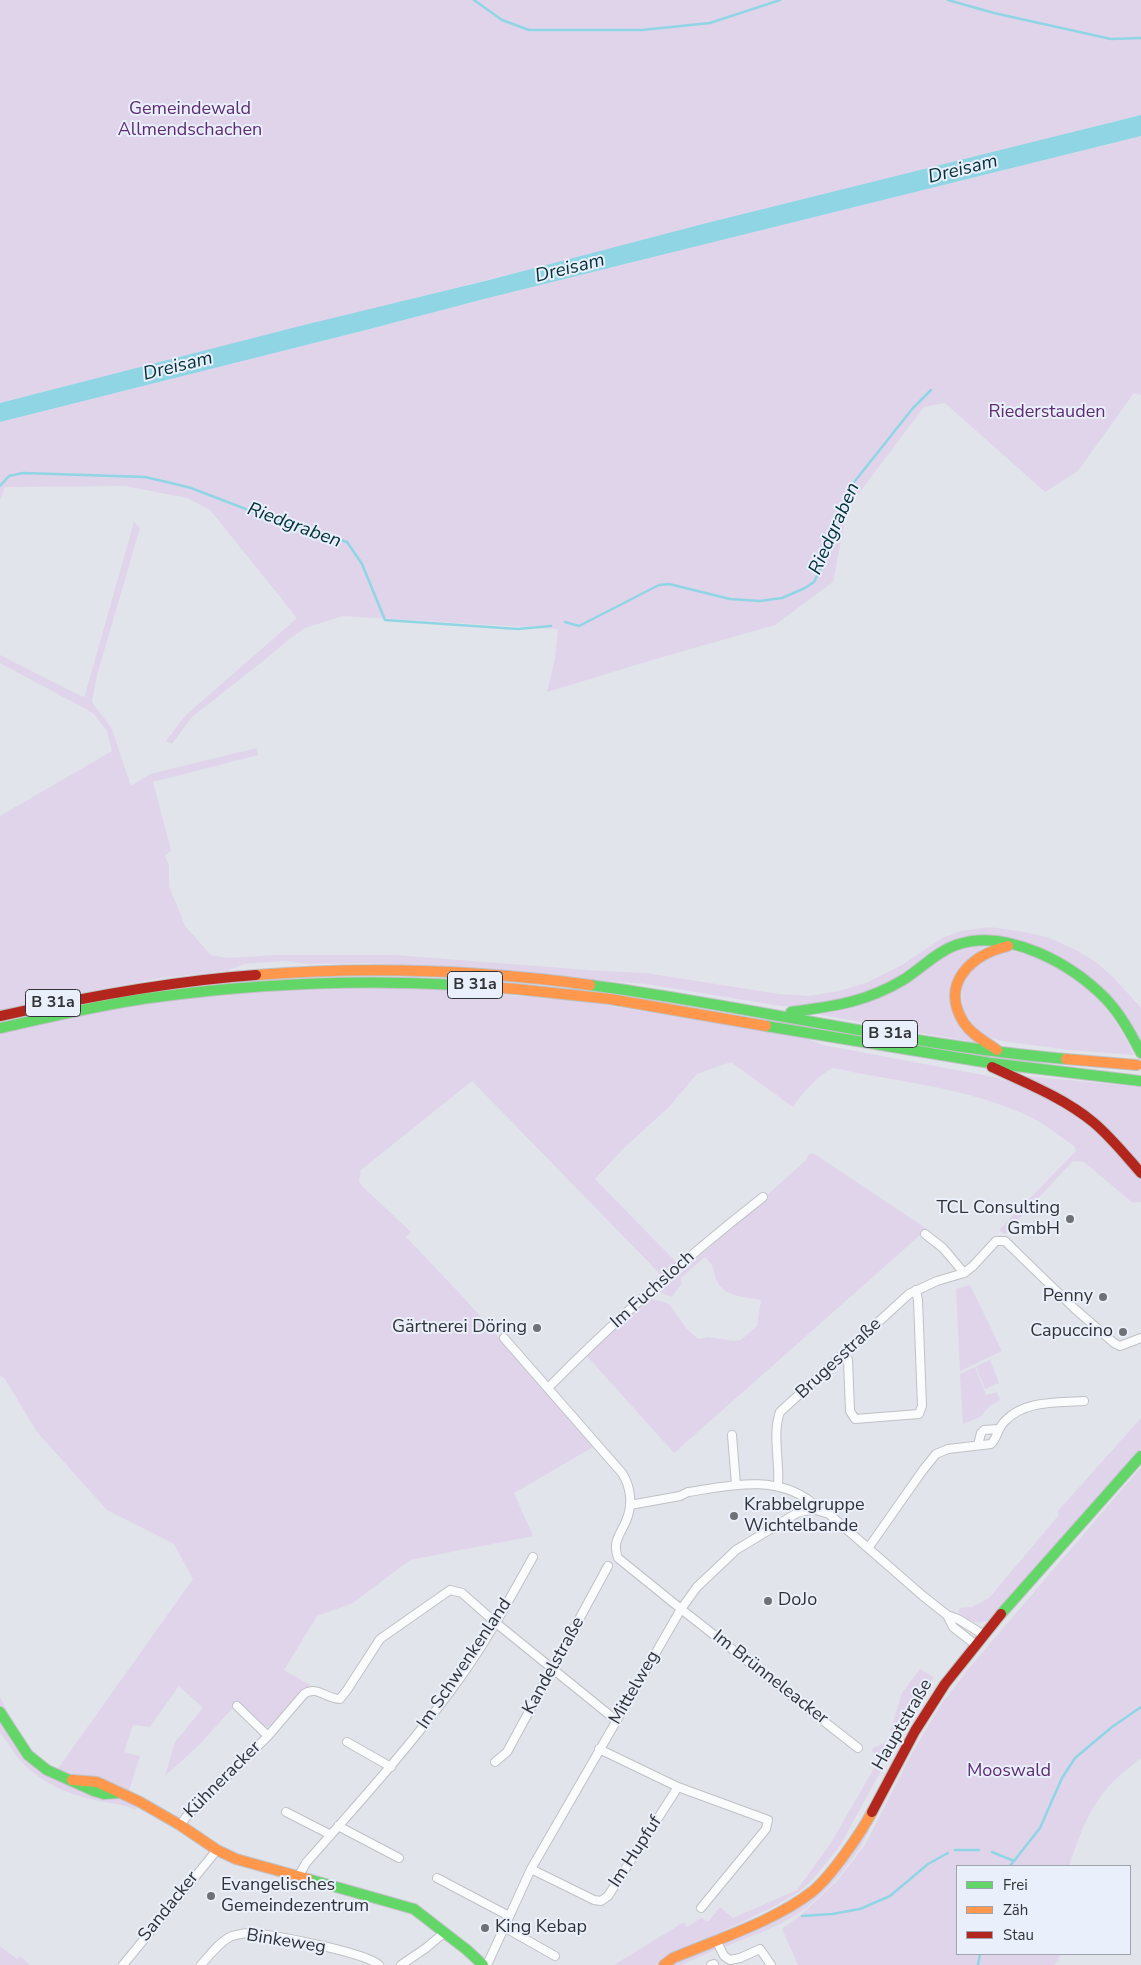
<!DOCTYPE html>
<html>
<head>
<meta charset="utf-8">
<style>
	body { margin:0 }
	#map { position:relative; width:1141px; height:1965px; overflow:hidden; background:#e1e4ea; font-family:"Nunito Sans",sans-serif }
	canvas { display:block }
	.legend { position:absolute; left:956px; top:1865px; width:175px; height:90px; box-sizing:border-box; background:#eaf0fb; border:1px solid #a0a4ad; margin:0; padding:6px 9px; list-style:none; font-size:15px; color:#313337 }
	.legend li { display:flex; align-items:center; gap:10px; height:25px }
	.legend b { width:25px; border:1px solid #a0a4ad }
</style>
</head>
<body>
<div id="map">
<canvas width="1141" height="1965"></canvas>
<ul class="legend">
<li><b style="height:6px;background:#63d668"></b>Frei</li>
<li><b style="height:6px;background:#ff974d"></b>Zäh</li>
<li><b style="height:6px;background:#b3261e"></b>Stau</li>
</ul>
</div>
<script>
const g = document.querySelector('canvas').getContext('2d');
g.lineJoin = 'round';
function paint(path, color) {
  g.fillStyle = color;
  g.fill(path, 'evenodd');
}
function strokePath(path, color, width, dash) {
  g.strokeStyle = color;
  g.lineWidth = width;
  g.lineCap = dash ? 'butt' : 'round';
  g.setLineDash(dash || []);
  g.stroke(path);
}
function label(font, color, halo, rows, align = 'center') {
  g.font = font + ' "Nunito Sans",sans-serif';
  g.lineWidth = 4;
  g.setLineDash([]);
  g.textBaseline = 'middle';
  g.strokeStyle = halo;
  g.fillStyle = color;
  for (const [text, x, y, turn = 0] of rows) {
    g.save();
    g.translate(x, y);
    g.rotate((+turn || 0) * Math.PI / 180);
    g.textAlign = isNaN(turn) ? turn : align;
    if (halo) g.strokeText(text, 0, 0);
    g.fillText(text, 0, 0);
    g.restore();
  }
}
const green = new Path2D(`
	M0 0H1141V115L0 403Z
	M1141 136V395L1134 393 1078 471 1045 492 945 403 924 407 847 509 833 582 775 625 659 658 547 692 555 659 558 629 343 616 305 628 288 640 262 662 192 717 172 744 166 741 186 715 297 618 210 510 187 498 125 486 5 487 0 500V422L362 331 488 298Z
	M134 522 140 528 97 675 92 702 112 729 131 786 150 774 257 748 258 755 153 782 171 850 165 856 169 866V886L185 926 211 955 228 958 274 955H395L601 971 646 973 779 994 809 996 839 991 866 983 902 965 944 937 961 931 989 927 1024 932 1047 937 1076 950 1096 962 1114 978 1141 1008V1042L1092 979 985 937 872 992 801 1006H781L646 984 369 963 309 964 284 961 244 964 227 971 161 978 43 1000 0 1010V816L112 751 107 731 93 713 0 663V655L83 697 85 695Z
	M990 943 980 950 953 998 984 1044 810 1013 834 1010 959 948Z
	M1001 950C1018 951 1027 954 1042 961 1087 979 1114 1012 1134 1055L1069 1050 1002 1041 985 1036 971 1023 963 1009 962 988 972 967Z
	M405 987 581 1001 803 1037 823 1045 994 1077 1028 1088 1095 1128 1141 1177V1202L1133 1203 1084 1162 1073 1161 1005 1234 999 1230 1076 1151 1074 1146C1058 1135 1043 1122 1026 1115 965 1087 898 1082 833 1068 817 1076 803 1092 793 1107L731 1062 697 1074 669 1107 624 1148 595 1179 678 1264 663 1277 472 1081 361 1170 359 1181 362 1186 411 1232 406 1237 464 1298 547 1392 552 1388 627 1471 621 1476 595 1446 514 1493 533 1536 410 1560 353 1603 317 1616 284 1670 310 1685 270 1727 263 1726 238 1702 198 1746 165 1776 175 1742 203 1708 179 1686 150 1727 133 1725 124 1752 140 1756 126 1800 139 1806 135 1810C122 1803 109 1804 94 1800 59 1792 28 1776 9 1745 6 1741 2 1736 0 1732 0 1722 0 1707 0 1697 14 1724 29 1756 57 1770L193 1579 174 1544 107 1510 37 1432 5 1379 0 1375V1032L93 1012 223 993Z
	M1015 1075 1141 1087V1169L1128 1153Z
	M813 1153 927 1229 674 1453 586 1355 650 1296 653 1300 665 1302 670 1305 686 1328 698 1339 709 1337 733 1341 741 1340 757 1326 761 1300C745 1296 725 1298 717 1281 712 1268 716 1268 705 1257L681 1278 682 1283 672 1297 660 1292 806 1160 808 1155Z
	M970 1285 1002 1351 960 1371 956 1289Z
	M990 1360 999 1383 985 1389 976 1366Z
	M975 1367 986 1395 997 1392 1000 1400 990 1406 980 1417 963 1424 960 1374Z
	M1141 1418V1449L990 1619C976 1627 969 1620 958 1612L960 1608 972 1607 989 1598 1059 1515 1058 1511Z
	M1141 1467V1758C1130 1767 1118 1776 1109 1786 1089 1808 1078 1839 1069 1866H957V1954H1060L1058 1961 1053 1965H798L782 1929 803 1913 837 1881 865 1845 911 1755 940 1706 969 1668Z
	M920 1669 934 1677 897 1733 890 1732 902 1693Z
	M892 1740 900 1741 889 1762 875 1754 872 1751 873 1748Z
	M877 1763 883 1767 840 1846 814 1878 799 1892 771 1908 666 1958 656 1965H614L684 1922 687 1927 701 1918 708 1922 720 1907 733 1918 797 1890 831 1843Z
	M867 1830 869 1831C855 1860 825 1895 799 1913 776 1928 749 1937 724 1947L725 1940 787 1914 835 1873Z
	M0 1946 17 1959 20 1956 30 1965H0Z
	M710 1946 717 1949 681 1965H672Z`);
const water = new Path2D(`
	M1141 115V136L488 298 362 331 0 422V403L300 326 485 281 703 224Z`);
const stream = new Path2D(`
	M474 0 502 20 529 30H642L710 23 780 0
	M948 0 994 13 1111 39 1141 38
	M0 486 9 476 23 473 145 477 171 483 191 488 264 516 347 542 362 564 385 620 518 629 551 626
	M565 622 579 626 659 585 669 584 730 599 760 601 782 598 805 588 814 582 833 542 844 501 855 481 913 408 931 390
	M955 1850H979
	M992 1852 1014 1861
	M1010 1866 1040 1828 1062 1778 1075 1758 1112 1727 1141 1707
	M802 1916 832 1914 860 1909 890 1896 928 1864 948 1853
	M978 1965 980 1954`);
const street = new Path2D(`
	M925 1234 943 1248 964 1273
	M504 1338 622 1473C631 1487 633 1505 626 1521 620 1535 612 1542 618 1558L681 1609 858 1748
	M844 1354 848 1360 850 1411 855 1419 919 1414 922 1406 918 1300 916 1290
	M548 1388C615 1320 688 1256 763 1197
	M732 1435 736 1485
	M978 1445 981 1433 984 1430 998 1429
	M778 1486C780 1463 772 1433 780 1412L909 1294 937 1281 964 1273 973 1266 996 1241H1005L1075 1309 1114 1343 1120 1346 1141 1338
	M630 1505 680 1496 688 1492C729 1486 775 1474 811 1502L813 1509
	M869 1547 923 1470 936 1454 948 1449 991 1444C998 1437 997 1429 1005 1421 1025 1400 1057 1403 1084 1401
	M947 1615 953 1627 976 1645
	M237 1706 268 1736
	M347 1742 391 1767
	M599 1749 678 1787 768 1820 766 1829 701 1908
	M495 1762 507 1752 608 1566
	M286 1812 331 1835
	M180 1825 186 1817 268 1736 304 1694C317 1685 326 1699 340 1699L347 1690 380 1639 450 1590 462 1593 496 1623 617 1721
	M338 1826 399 1858
	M531 1869 594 1900 601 1901 608 1896 678 1787
	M298 1877 306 1863C356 1806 407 1750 452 1689 483 1648 508 1602 533 1557
	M437 1878 509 1916
	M504 1927 555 1956
	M716 1940 724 1956 730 1960 740 1958 760 1949 771 1965
	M123 1965 217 1850
	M201 1965C209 1956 220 1941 232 1936 237 1935 243 1933 248 1933 271 1934 364 1952 379 1965
	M401 1965 426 1948 445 1932
	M487 1965 531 1869 681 1609 697 1587 736 1550 797 1513 813 1509 829 1514 923 1596 947 1615 958 1619 984 1635
	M711 1965 714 1964`);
const fast = new Path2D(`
	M590 985C749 1006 906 1045 1066 1059
	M791 1012C834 1006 864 1003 903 980 921 969 936 952 956 945 1006 927 1072 964 1106 999 1121 1015 1131 1034 1141 1053
	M766 1026 990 1063 1141 1081
	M0 1028C49 1017 99 1005 149 998 252 984 357 979 460 985
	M1001 1614 1141 1456
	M0 1712 28 1755 47 1770 94 1791 104 1794 118 1793
	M308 1879 414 1909 467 1950 483 1965`);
const slow = new Path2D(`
	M256 975C368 966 479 970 590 985
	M460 985 516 989 610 999 766 1026
	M997 1050C986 1042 972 1035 964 1023 939 984 971 955 1008 946
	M1066 1059 1137 1065
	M72 1780 97 1782 140 1802 180 1825 217 1850 236 1859 308 1879
	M664 1965 673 1958C718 1939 775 1921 813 1891 831 1876 861 1833 872 1812`);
const jam = new Path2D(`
	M0 1016C85 997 170 981 256 975
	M992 1067C1026 1083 1064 1098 1093 1122 1111 1137 1126 1156 1141 1173
	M872 1812 915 1731 945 1684 1001 1614`);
const markers = [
	[1070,1219,5,"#6f7176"],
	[1103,1297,5,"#6f7176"],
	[537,1328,5,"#6f7176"],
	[1123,1332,5,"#6f7176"],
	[734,1516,5,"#6f7176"],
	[768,1601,5,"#6f7176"],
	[211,1896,5,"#6f7176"],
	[485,1928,5,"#6f7176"]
];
const shields = [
	[475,985,55],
	[53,1003,55],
	[890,1034,55]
];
const shieldNames = [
	["B 31a",475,985],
	["B 31a",53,1003],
	["B 31a",890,1034]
];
const parkNames = [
	["Gemeindewald",190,110],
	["Allmendschachen",190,131],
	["Riederstauden",1047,413],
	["Mooswald",1009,1772]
];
const poiNames = [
	["TCL Consulting",1060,1209],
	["GmbH",1060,1230],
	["Penny",1093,1297],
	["Gärtnerei Döring",527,1328],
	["Capuccino",1113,1332],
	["Krabbelgruppe",744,1506,"left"],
	["Wichtelbande",744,1527,"left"],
	["DoJo",778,1601,"left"],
	["Evangelisches",221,1886,"left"],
	["Gemeindezentrum",221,1907,"left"],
	["King Kebap",495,1928,"left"]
];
const streetNames = [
	["Im Fuchsloch",653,1290,-42],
	["Brugesstraße",839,1359,-43],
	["Im Schwenkenland",465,1664,-56],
	["Kandelstraße",554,1666,-61],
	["Im Brünneleacker",770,1678,38],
	["Mittelweg",635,1688,-60],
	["Hauptstraße",903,1725,-60],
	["Kühneracker",223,1780,-45],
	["Im Hupfuf",636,1852,-57],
	["Sandacker",169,1907,-51],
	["Binkeweg",286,1942,9]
];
const waterNames = [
	["Dreisam",963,170,-14],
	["Dreisam",570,269,-14],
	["Dreisam",178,367,-14],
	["Riedgraben",294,526,20],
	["Riedgraben",835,529,-66]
];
paint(green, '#e0d4eb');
paint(water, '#90d5e4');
strokePath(stream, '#90d5e4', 2.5);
strokePath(street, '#bfc1c5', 10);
strokePath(fast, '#bfc1c5', 12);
strokePath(slow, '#bfc1c5', 12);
strokePath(jam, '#bfc1c5', 12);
strokePath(street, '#fafbfc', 8);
strokePath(fast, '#63d668', 10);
strokePath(slow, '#ff974d', 10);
strokePath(jam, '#b3261e', 10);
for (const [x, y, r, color] of markers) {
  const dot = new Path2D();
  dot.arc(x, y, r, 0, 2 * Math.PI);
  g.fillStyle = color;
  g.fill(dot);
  strokePath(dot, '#eaf0fb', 2);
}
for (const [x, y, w] of shields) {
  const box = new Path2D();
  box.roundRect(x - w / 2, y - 13.5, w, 27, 4);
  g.fillStyle = '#eaf0fb';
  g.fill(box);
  strokePath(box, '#313337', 1);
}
label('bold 16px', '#313337', null, shieldNames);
label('18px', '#5e2c73', '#eaf0fb', parkNames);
label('18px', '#313337', '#eaf0fb', poiNames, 'right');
label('18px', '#313337', '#eaf0fb', streetNames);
label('italic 19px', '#003038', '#eaf0fb', waterNames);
</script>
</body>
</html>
